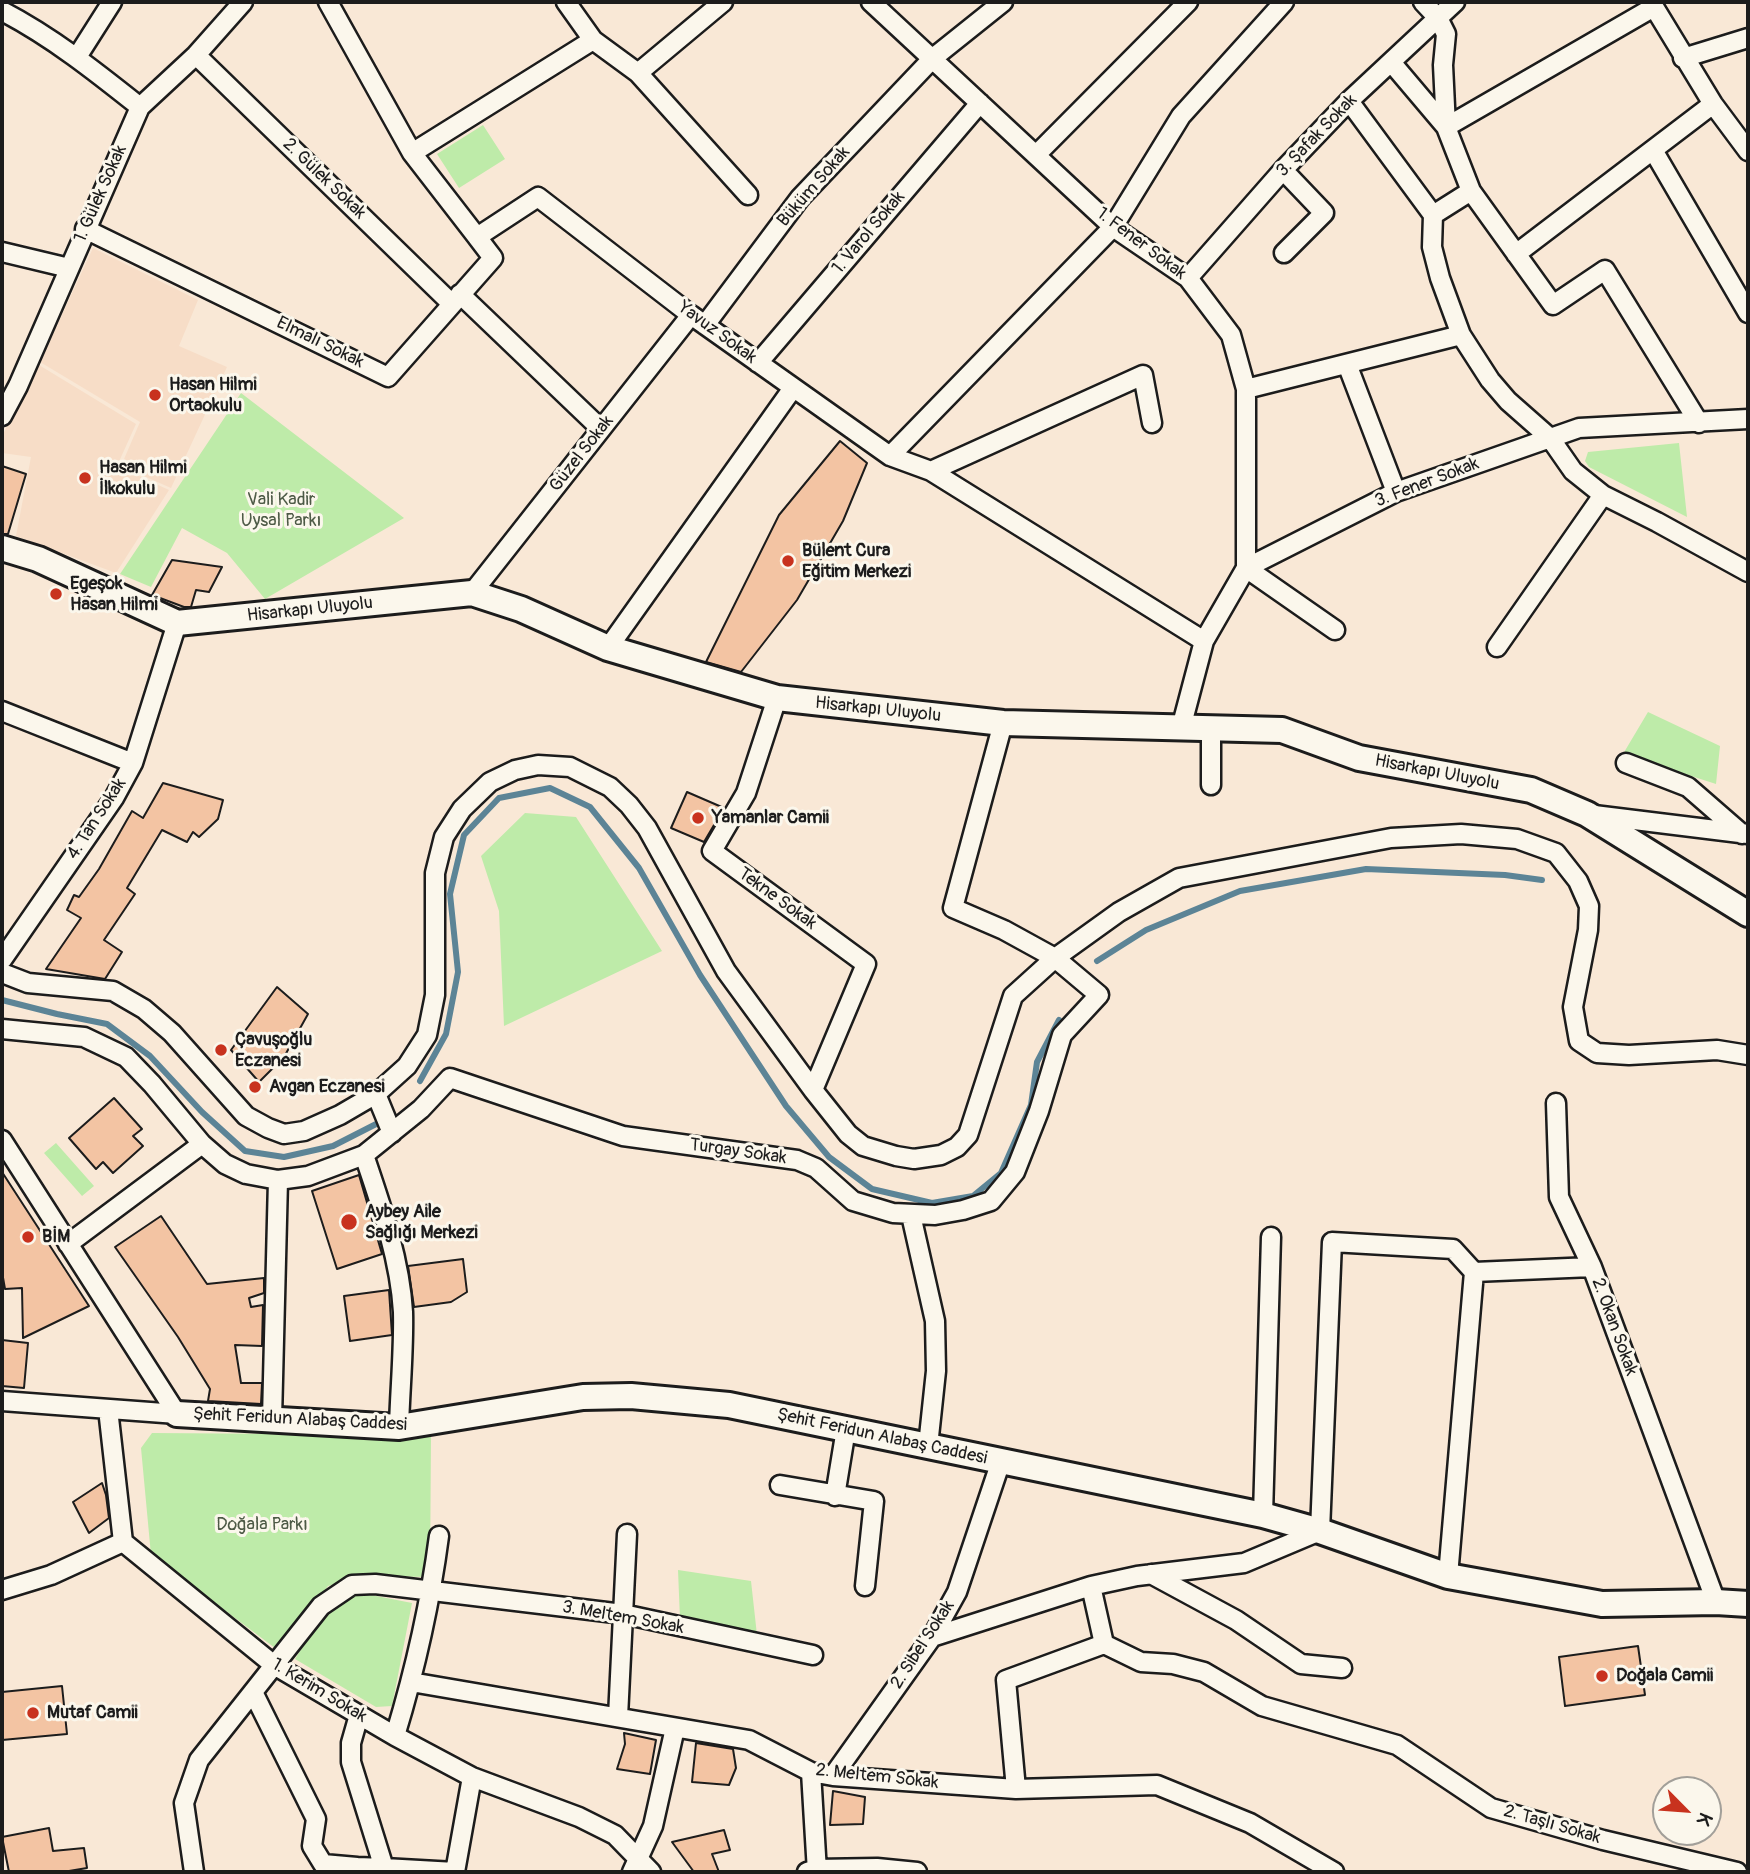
<!DOCTYPE html>
<html>
<head>
<meta charset="utf-8">
<style>
	body { margin:0 }
	#map { position:relative; width:1750px; height:1874px; overflow:hidden; background:#f9e8d6; font-family:Pangolin,sans-serif }
	canvas { display:block }
	.frame { position:absolute; inset:0; border:4px solid #1c1c1c; pointer-events:none }
	.north { position:absolute; left:1652px; top:1776px; width:70px; height:70px; box-sizing:border-box; background:#fbf7ec; border:2px solid #a29f99; border-radius:50%; rotate:115deg; font-size:19px; font-weight:700; line-height:28px; text-align:center; color:#1c1c1c }
	.north::after { content:''; display:block; margin:auto; width:24px; height:32px; background:#c8321e; clip-path:polygon(50% 0,100% 100%,50% 72%,0 100%) }
</style>
</head>
<body>
<div id="map">
<canvas width="1750" height="1874"></canvas>
<div class="frame"></div>
<div class="north">K</div>
</div>
<script>
const g = document.querySelector('canvas').getContext('2d');
g.lineJoin = 'round';
function paint(path, color) {
  g.fillStyle = color;
  g.fill(path, 'evenodd');
}
function strokePath(path, color, width, dash) {
  g.strokeStyle = color;
  g.lineWidth = width;
  g.lineCap = dash ? 'butt' : 'round';
  g.setLineDash(dash || []);
  g.stroke(path);
}
function label(font, color, halo, rows, align = 'center') {
  g.font = font + ' Pangolin,sans-serif';
  g.lineWidth = 6;
  g.setLineDash([]);
  g.textBaseline = 'middle';
  g.strokeStyle = halo;
  g.fillStyle = color;
  for (const [text, x, y, turn = 0] of rows) {
    g.save();
    g.translate(x, y);
    g.rotate((+turn || 0) * Math.PI / 180);
    g.textAlign = isNaN(turn) ? turn : align;
    if (halo) g.strokeText(text, 0, 0);
    g.fillText(text, 0, 0);
    g.restore();
  }
}
const built = new Path2D(`
	M93 248 198 300 179 346 227 367 171 488 121 466 140 422 40 362Z
	M39 365 136 424 117 466 169 490 116 573 16 536 31 457 2 453V436Z`);
const green = new Path2D(`
	M483 125 505 159 459 188 437 154Z
	M241 393 404 518 265 599 227 553 182 528 151 587 120 574Z
	M1679 443 1687 517 1589 467 1585 461 1588 452Z
	M1648 712 1720 746 1716 784 1623 754Z
	M525 813 576 817 662 951 504 1026 499 911 481 856Z
	M56 1143 94 1186 82 1196 44 1153Z
	M152 1433 431 1435 430 1577 368 1576 328 1586 279 1651 151 1555 141 1448Z
	M678 1570 751 1581 757 1635 680 1619Z
	M356 1592 412 1603 392 1706 376 1707 295 1659 325 1609Z`);
const stream = new Path2D(`
	M1097 961 1146 930 1240 891 1366 869 1505 875 1542 880
	M2 1000 57 1014 107 1024 150 1056 202 1112 245 1151 284 1157 333 1146 382 1121
	M420 1081 446 1034 458 972 450 894 464 835 499 798 550 788 590 807 639 868 700 975 786 1106 829 1157 872 1189 932 1203 973 1196 1001 1173 1031 1105 1037 1062 1059 1020`);
const building = new Path2D(`
	M840 441 867 463 843 521 797 600 741 672 706 662 779 515Z
	M2 466 26 474 8 534H2Z
	M172 560 222 567 209 592 196 590 191 607H184L152 595Z
	M163 783 223 800 218 819 199 837 193 832 187 842 162 830 127 888 135 894 104 940 122 952 105 979 46 969 81 918 67 910 74 895 79 897 99 869 132 811 143 818Z
	M687 792 724 808 704 842 671 828Z
	M277 987 308 1014 284 1057 259 1082 231 1050Z
	M114 1098 142 1129 133 1136 143 1146 113 1173 103 1162 96 1169 69 1138Z
	M2 1172 89 1306 23 1338 22 1288 5 1289 2 1272Z
	M359 1175 382 1254 337 1269 312 1191Z
	M161 1216 207 1284 264 1278V1293L249 1298 251 1307 263 1305 262 1346 235 1345 241 1383H262L261 1404 208 1401 210 1389 178 1337 115 1247Z
	M463 1259 467 1292 451 1302 414 1307 408 1266Z
	M389 1290 392 1335 350 1341 344 1296Z
	M2 1340 28 1343 24 1388 2 1386Z
	M102 1483 106 1495 109 1518 89 1533 73 1502Z
	M1638 1646 1645 1695 1565 1706 1559 1657Z
	M62 1686 67 1734 2 1740V1692Z
	M624 1733 656 1740 650 1774 617 1769 625 1744Z
	M696 1743 733 1749 736 1768 729 1785 692 1782Z
	M833 1791 865 1797 863 1824 830 1825Z
	M49 1828 53 1851 84 1848 87 1868 63 1872H9L2 1837Z
	M724 1830 730 1850 712 1854 719 1872H694L672 1842Z`);
const street = new Path2D(`
	M328 2 412 153 477 237 538 197 691 315 890 456 931 471 1204 641
	M566 2 593 40 638 73 748 195
	M871 2 1113 227 1188 278 1231 335 1246 389V568L1335 630
	M1423 2 1438 18 1446 34 1443 65 1446 127 1654 7
	M1651 2 1713 104 1748 151
	M2 11C52 37 96 72 140 107
	M196 55 451 303
	M77 57 112 2
	M1683 58 1748 38
	M1391 62 1446 127 1471 191 1553 305 1605 270 1699 423
	M638 73 723 2
	M1349 101 1433 215
	M1653 150 1748 313
	M412 153 593 40
	M1036 155 1188 2
	M1283 170 1324 213 1284 253
	M1433 215 1432 247 1440 278 1461 335 1490 380 1508 401 1550 438 1573 471 1603 495 1657 522 1748 572
	M1433 215 1471 191
	M85 229 388 377 493 258 477 237
	M2 252 69 268
	M1516 254 1713 104
	M1188 278 1283 170 1349 101 1455 2
	M460 294 601 429
	M705 325 800 198 933 58 1003 2
	M758 363 980 103
	M1347 364 1396 492
	M1246 389 1461 335
	M2 416 18 386 140 107 196 55 243 2
	M890 456 1113 227 1181 116 1284 2
	M931 471 1143 375 1152 423
	M472 593 691 315
	M1497 647 1603 495
	M608 648 793 388
	M777 698 746 793 712 851 866 964 813 1090
	M2 711 133 763
	M1181 728 1204 641 1246 568 1396 492 1579 428 1748 419
	M1626 763 1688 787 1742 834
	M1211 785V729
	M1594 815 1748 834
	M2 960 114 798 133 763 177 623
	M2 973 28 983 113 991 144 1009 172 1033 246 1116 268 1128 284 1134 304 1131 340 1115 376 1094 407 1066 427 1035 435 995V873L444 837 462 809 490 782 515 770 538 765 570 767 610 787 629 805 647 828 726 971 813 1090 848 1134 863 1146 896 1156 914 1159 941 1155 957 1147 968 1135 1013 996 1055 958 1119 912 1179 878 1391 838 1461 834 1517 839 1556 853 1578 881 1589 906 1588 930 1573 1007 1579 1041 1597 1053 1629 1055 1717 1050 1748 1055
	M2 1029 84 1037 126 1057 152 1084 202 1144 225 1164 246 1174 278 1180 308 1176 364 1155 421 1109 450 1078 623 1136 797 1160 816 1168 853 1201 893 1213 935 1215 963 1210 991 1201 1015 1172 1039 1111 1062 1035 1099 995 1055 958 1004 930 953 908 1003 723
	M376 1094 392 1133
	M1556 1103 1559 1197 1592 1267
	M2 1140 177 1414
	M364 1155C381 1205 400 1259 403 1312 404 1350 400 1389 399 1427
	M911 1215 935 1321 936 1371 928 1446
	M68 1244 202 1144
	M2 1401 177 1414
	M108 1409 123 1542 274 1665 395 1736 472 1777 579 1817 615 1835 651 1872
	M272 1419 278 1180
	M780 1485 874 1501 865 1586
	M835 1496 846 1429
	M1263 1515 1271 1237
	M1151 1574 1236 1620 1301 1664 1342 1668
	M1448 1576 1474 1272
	M1091 1586 1104 1644
	M2 1590 51 1575 123 1542
	M932 1637 1091 1586 1137 1576 1244 1563 1320 1531 1332 1242 1453 1249 1474 1272 1592 1267 1716 1602
	M1104 1644 1141 1662 1173 1664 1204 1672 1262 1706 1397 1745 1491 1808 1603 1840 1737 1872
	M411 1682 749 1740 811 1772 833 1776 1016 1789 1157 1785 1250 1823 1334 1872
	M253 1692 316 1819 312 1846 323 1864 357 1867
	M618 1717 627 1534
	M395 1736C415 1670 430 1605 439 1536
	M811 1772 817 1872
	M833 1776 932 1637 957 1592 1001 1461
	M1016 1789 1006 1680 1104 1644
	M384 1868 455 1872
	M194 1872 184 1803 199 1760 321 1606 352 1585 375 1584 623 1614 813 1655
	M357 1872V1867L384 1868 351 1762V1743L359 1715
	M455 1872 472 1777
	M632 1872 653 1826 675 1728
	M807 1872 816 1869 877 1868 917 1872`);
const secondary = new Path2D(`
	M2 548 38 559 177 623 472 593 521 609 608 648 777 698 1003 723 1282 730 1359 758 1531 790 1587 814 1748 914
	M177 1414 399 1427 583 1397 631 1396 729 1405 1263 1515 1320 1531 1448 1576 1602 1604 1716 1602 1748 1604`);
const markers = [
	[155,395,7,"#c8321e"],
	[85,478,7,"#c8321e"],
	[788,561,7,"#c8321e"],
	[56,594,7,"#c8321e"],
	[698,818,7,"#c8321e"],
	[221,1050,7,"#c8321e"],
	[255,1087,7,"#c8321e"],
	[349,1222,9,"#c8321e"],
	[28,1237,7,"#c8321e"],
	[1602,1676,7,"#c8321e"],
	[33,1713,7,"#c8321e"]
];
const streetNames = [
	["3. Şafak Sokak",1317,136,-46],
	["2. Gülek Sokak",324,179,44],
	["Büküm Sokak",814,187,-49],
	["1. Gülek Sokak",101,194,-66],
	["1. Varol Sokak",869,233,-50],
	["1. Fener Sokak",1141,244,37],
	["Yavuz Sokak",717,333,36],
	["Elmalı Sokak",320,343,26],
	["Güzel Sokak",582,454,-52],
	["3. Fener Sokak",1427,483,-21],
	["Hisarkapı Uluyolu",310,610,-6],
	["Hisarkapı Uluyolu",878,710,6],
	["Hisarkapı Uluyolu",1437,773,11],
	["4. Tan Sokak",97,819,-57],
	["Tekne Sokak",777,899,36],
	["Turgay Sokak",738,1152,8],
	["2. Okan Sokak",1614,1327,70],
	["Şehit Feridun Alabaş Caddesi",300,1420,3],
	["Şehit Feridun Alabaş Caddesi",882,1437,12],
	["3. Meltem Sokak",623,1618,10],
	["2. Sibel Sokak",923,1645,-57],
	["1. Kerim Sokak",319,1691,31],
	["2. Meltem Sokak",877,1777,6],
	["2. Taşlı Sokak",1552,1825,16]
];
const poiNames = [
	["Hasan Hilmi",169,385],
	["Ortaokulu",169,406],
	["Hasan Hilmi",99,468],
	["İlkokulu",99,489],
	["Bülent Cura",802,551],
	["Eğitim Merkezi",802,572],
	["Egeşok",70,584],
	["Hasan Hilmi",70,605],
	["Yamanlar Camii",712,818],
	["Çavuşoğlu",235,1040],
	["Eczanesi",235,1061],
	["Avgan Eczanesi",269,1087],
	["Aybey Aile",365,1212],
	["Sağlığı Merkezi",365,1233],
	["BİM",42,1237],
	["Doğala Camii",1616,1676],
	["Mutaf Camii",47,1713]
];
const parkNames = [
	["Vali Kadir",281,500],
	["Uysal Parkı",281,521],
	["Doğala Parkı",262,1525]
];
paint(built, '#f7ddc7');
paint(green, '#beeba9');
strokePath(stream, '#5c8496', 6);
paint(building, '#f3c4a3');
strokePath(building, '#1c1c1c', 2);
strokePath(street, '#1c1c1c', 23);
strokePath(secondary, '#1c1c1c', 30);
strokePath(street, '#fbf7ec', 18);
strokePath(secondary, '#fbf7ec', 24);
for (const [x, y, r, color] of markers) {
  const dot = new Path2D();
  dot.arc(x, y, r, 0, 2 * Math.PI);
  g.fillStyle = color;
  g.fill(dot);
  strokePath(dot, '#fbf7ec', 2.5);
}
label('18px', '#1c1c1c', '#fbf7ec', streetNames);
label('bold 18px', '#1c1c1c', '#fbf7ec', poiNames, 'left');
label('18px', '#4d5a46', '#fbf7ec', parkNames);
</script>
</body>
</html>
